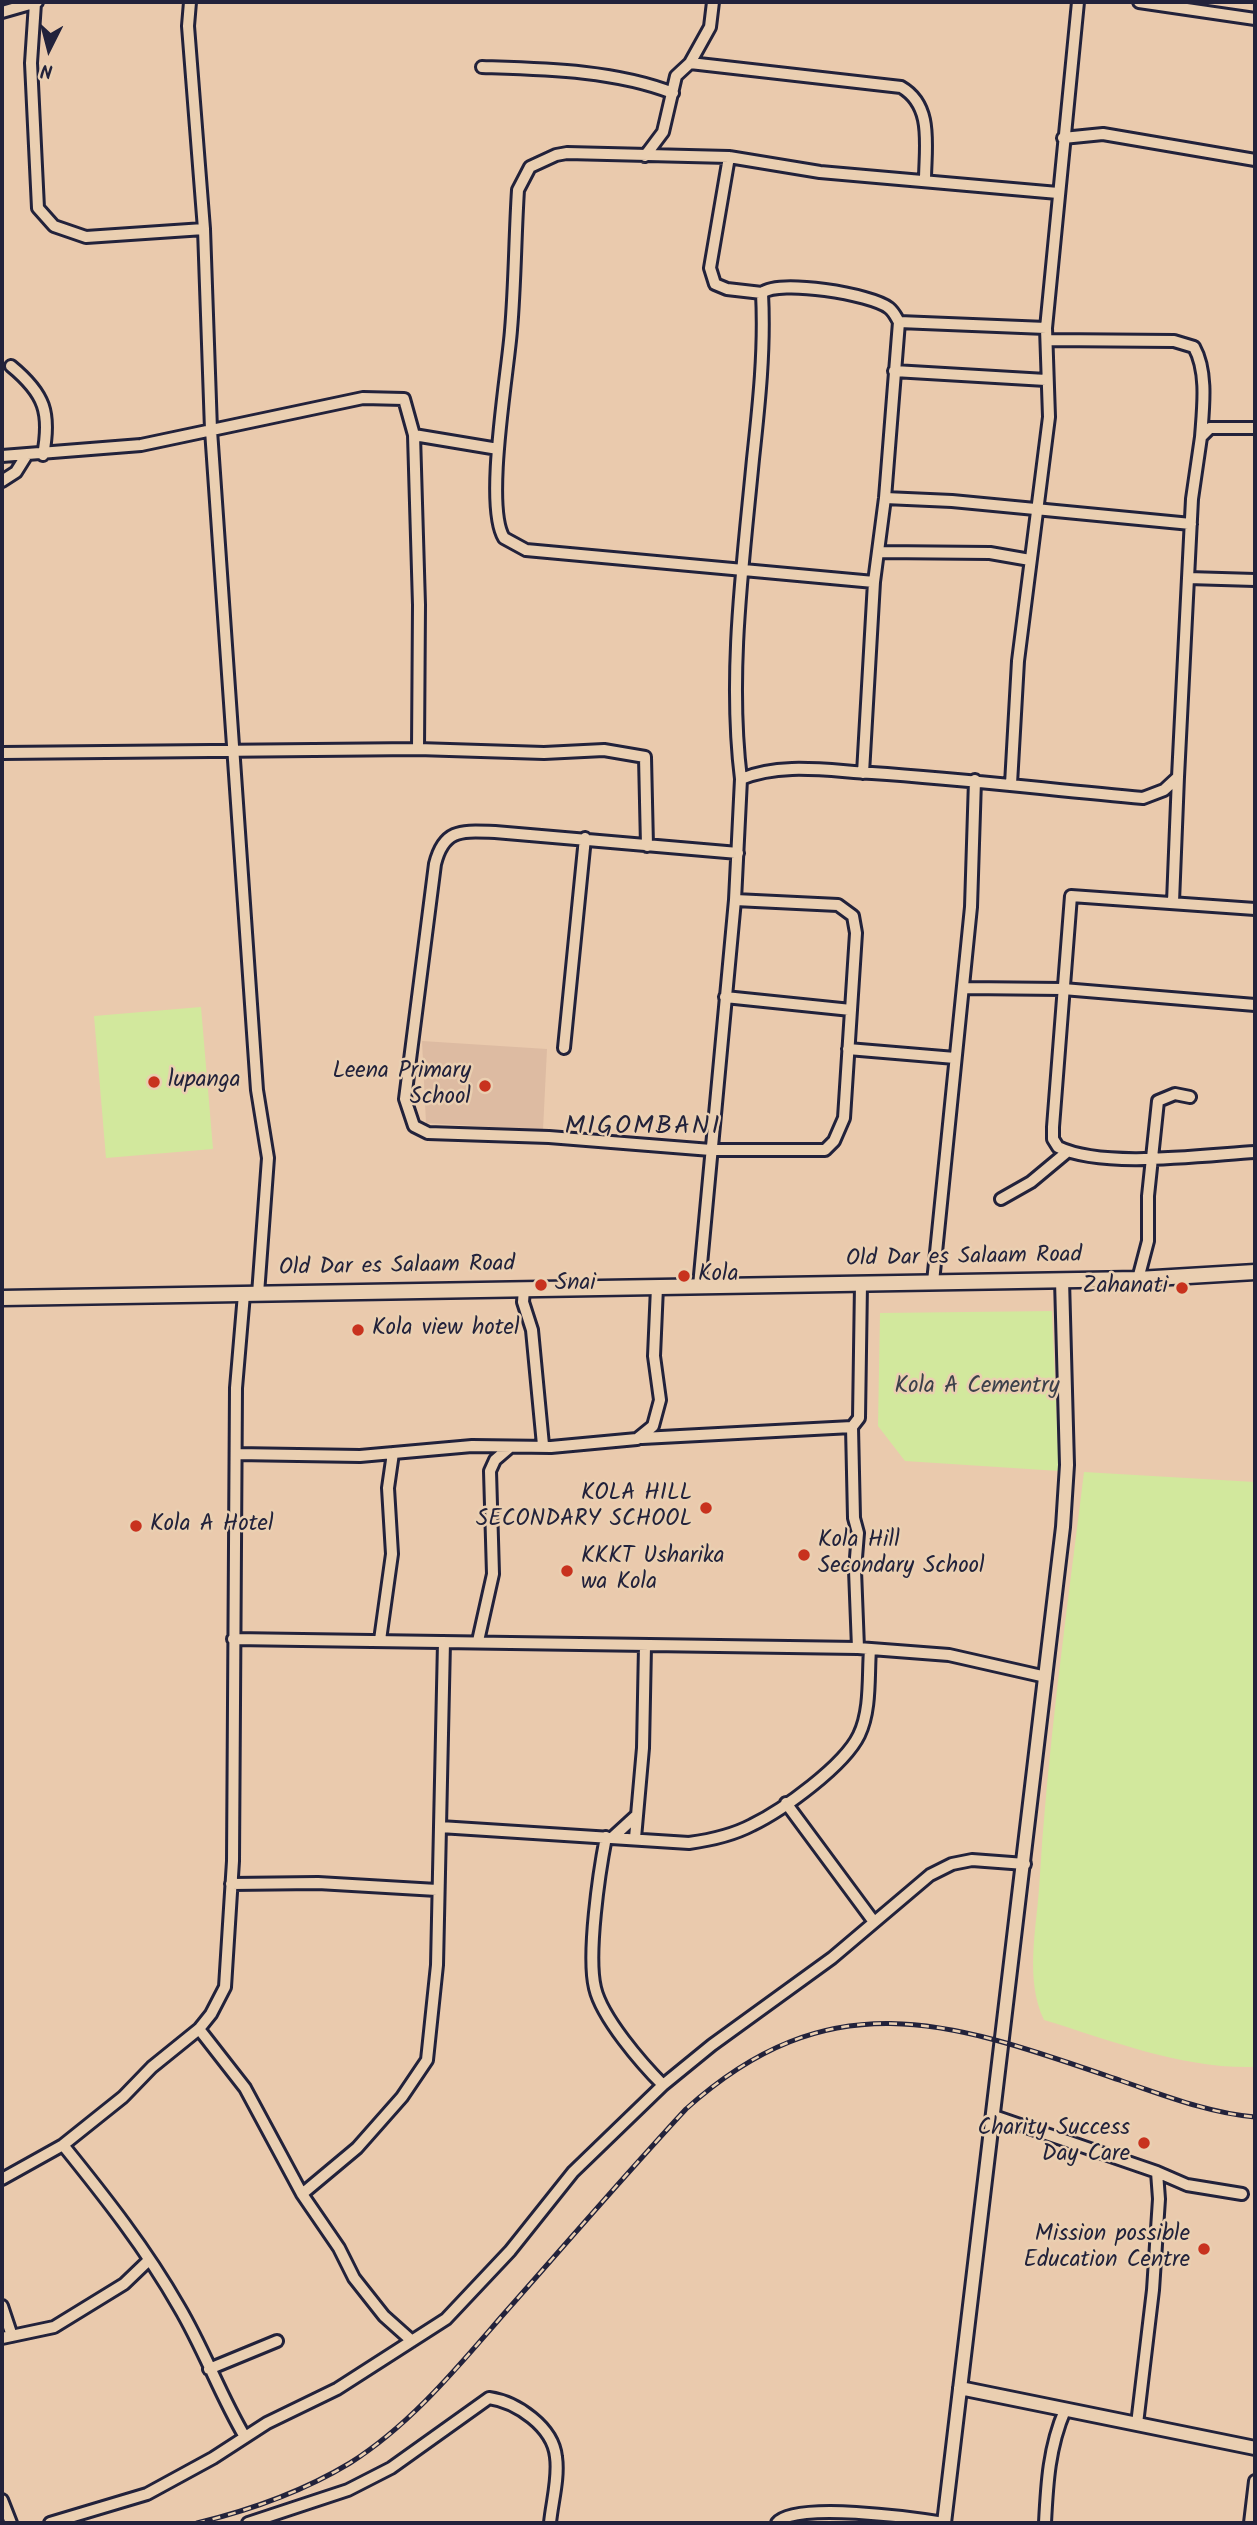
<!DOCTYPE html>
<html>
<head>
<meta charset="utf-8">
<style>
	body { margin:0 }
	#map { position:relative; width:1257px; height:2525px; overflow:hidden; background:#eacaad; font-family:Kalam,sans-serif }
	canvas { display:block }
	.frame { position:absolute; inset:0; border:4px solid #22223b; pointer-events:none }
	.north { position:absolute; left:14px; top:14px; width:70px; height:70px; -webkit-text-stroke:5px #eacfb1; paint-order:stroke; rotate:186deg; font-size:19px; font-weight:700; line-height:28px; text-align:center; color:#22223b }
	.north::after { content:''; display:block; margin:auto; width:24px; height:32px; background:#22223b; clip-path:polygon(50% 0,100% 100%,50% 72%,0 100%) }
</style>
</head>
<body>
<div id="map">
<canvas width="1257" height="2525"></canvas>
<div class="frame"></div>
<div class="north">N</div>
</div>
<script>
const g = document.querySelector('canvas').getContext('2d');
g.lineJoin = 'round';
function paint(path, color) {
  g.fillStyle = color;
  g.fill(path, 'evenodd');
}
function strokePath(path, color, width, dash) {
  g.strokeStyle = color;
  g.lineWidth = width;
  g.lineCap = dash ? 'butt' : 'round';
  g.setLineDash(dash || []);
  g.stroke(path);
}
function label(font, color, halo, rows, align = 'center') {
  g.font = font + ' Kalam,sans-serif';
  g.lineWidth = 5;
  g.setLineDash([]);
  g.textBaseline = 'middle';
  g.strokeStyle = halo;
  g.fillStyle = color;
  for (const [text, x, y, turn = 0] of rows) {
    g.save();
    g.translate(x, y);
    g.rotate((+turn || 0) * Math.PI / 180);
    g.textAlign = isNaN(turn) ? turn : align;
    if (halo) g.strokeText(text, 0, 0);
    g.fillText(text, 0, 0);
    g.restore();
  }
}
const built = new Path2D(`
	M422 1041 547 1049 543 1130 426 1123Z`);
const green = new Path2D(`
	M201 1007 213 1149 106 1158 94 1016Z
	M1052 1311 1059 1471 905 1461 878 1426 880 1313Z
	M1084 1472 1255 1482V2067C1182 2069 1113 2041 1044 2020 1025 1980 1036 1931 1039 1889 1047 1750 1067 1611 1084 1472Z`);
const minor = new Path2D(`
	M190 2 188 26 204 229 211 430 257 1090 268 1158 258 1294
	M1139 2 1255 19
	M35 3 31 63 38 208 54 226 86 237 204 229
	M2 12 37 2
	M690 63 710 27 713 2
	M482 67C544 69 614 70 673 93
	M1063 138 1103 134 1255 160
	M645 156 663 132 676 76 690 63 901 87C934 106 925 147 925 181
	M729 157 710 268 715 284 727 289 762 293C779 279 871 294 889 308 894 312 896 317 899 322L885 498 874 582 863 773
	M899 322 1046 328
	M1048 340 1174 341 1194 347C1208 372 1203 409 1201 437
	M11 366C45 394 51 413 43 455
	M894 371 1046 380
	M414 435 498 449
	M2 456 141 445 363 398 404 399 414 435 419 605 418 749
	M2 481 16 472 26 456
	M885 498 952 501 1191 524
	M879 552 990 553 1030 560
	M1188 578 1192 499 1201 437 1210 428H1255
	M874 582 526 550 504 538C484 506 508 372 511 330 515 284 515 237 518 190L530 167 556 155 567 153 729 157 820 172 1058 193
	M2 753 418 749 544 753 604 750 645 757 647 846
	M741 779C728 674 743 564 753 459 759 404 765 349 762 293
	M1011 784 1018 661 1049 417 1046 328 1078 2
	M735 900 838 905 853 916 856 933 844 1118 834 1141 825 1150H711L549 1137 428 1133 414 1126 405 1099 435 864C444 828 462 831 495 832L738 853
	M1173 902 1178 777
	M1255 909 1071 896 1053 1127V1139L1058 1147C1103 1169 1205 1155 1255 1152
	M964 988 1063 989 1255 1005
	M725 997 851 1010
	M564 1048 585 838
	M848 1049 955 1058
	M1001 1199 1031 1182 1067 1152
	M1138 1279 1148 1241V1196L1158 1101 1175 1094 1190 1097
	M933 1282 971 907 975 780
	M699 1286 735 900 741 779C781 762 830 771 872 773 963 779 1053 790 1143 798L1164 790 1178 777 1188 578 1255 580
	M524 1289 523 1302 532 1330 543 1445
	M642 1438 852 1427
	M236 1454 360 1456 472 1446 551 1447 637 1439 653 1426 660 1400 654 1356 657 1287
	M233 1639 858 1648 949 1655 1046 1677
	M380 1640 392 1554 388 1488 393 1453
	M478 1641 493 1574 490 1471 495 1460 509 1448
	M858 1648 855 1570 858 1533 854 1518 852 1427 859 1418 861 1284
	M786 1803 874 1922
	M440 1827 689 1843C711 1840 733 1835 752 1825 783 1810 844 1766 859 1735 871 1710 868 1677 870 1649
	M606 1837C599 1873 587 1955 595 1988 602 2018 642 2064 663 2085
	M613 1837 637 1815
	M635 1838 643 1748 645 1646
	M231 1884 318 1883 437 1890
	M199 2029 245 2088 302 2194 339 2248 354 2278 384 2316 412 2341
	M994 2116 1157 2172 1159 2199 1153 2290 1137 2424
	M63 2145C105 2197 146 2249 179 2307 204 2349 220 2395 245 2437
	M1157 2172 1187 2185 1242 2194
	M2 2179 63 2145 123 2097 152 2067 199 2029 211 2014 225 1987 233 1861 236 1388 244 1294
	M302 2194 357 2148 402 2097 427 2060 437 1965 444 1642
	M2 2306 12 2336
	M2 2338 54 2327 124 2284 149 2260
	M209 2369 277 2341
	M2 2500 11 2523
	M50 2523 147 2494 213 2458 267 2423 337 2389 446 2319 510 2251 573 2172 663 2085 712 2045 832 1958 930 1875 952 1864 972 1860 1025 1864
	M248 2523 348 2490 391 2468 489 2398C517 2402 553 2427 556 2457 559 2478 552 2502 550 2523
	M777 2523C794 2501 915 2518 944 2523
	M1045 2523C1047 2483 1049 2447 1065 2410
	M1250 2523 1255 2481`);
const tertiary = new Path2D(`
	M960 2388 1255 2448
	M944 2523 1063 1527 1067 1465 1062 1280`);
const secondary = new Path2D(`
	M2 1298 1138 1279 1255 1272`);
const rail = new Path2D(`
	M197 2523C251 2510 302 2492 350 2463 410 2425 456 2369 502 2316 564 2246 624 2176 686 2109 834 1976 956 2024 1122 2081 1166 2096 1209 2113 1255 2117`);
const markers = [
	[154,1082,7,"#c8321e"],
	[485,1086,7,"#c8321e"],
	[684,1276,7,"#c8321e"],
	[541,1285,7,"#c8321e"],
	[1182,1288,7,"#c8321e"],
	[358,1330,7,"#c8321e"],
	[706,1508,7,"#c8321e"],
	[136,1526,7,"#c8321e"],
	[804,1555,7,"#c8321e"],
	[567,1571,7,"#c8321e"],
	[1144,2143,7,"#c8321e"],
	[1204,2249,7,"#c8321e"]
];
const poiNames = [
	["Leena Primary",471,1073,"right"],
	["School",471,1099,"right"],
	["lupanga",168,1082],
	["Kola",698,1276],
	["Snai",555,1285],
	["Zahanati",1168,1288,"right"],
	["Kola view hotel",372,1330],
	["KOLA HILL",692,1495,"right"],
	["SECONDARY SCHOOL",692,1521,"right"],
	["Kola A Hotel",150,1526],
	["Kola Hill",818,1542],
	["Secondary School",818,1568],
	["KKKT Usharika",581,1558],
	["wa Kola",581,1584],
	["Charity Success",1130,2130,"right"],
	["Day Care",1130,2156,"right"],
	["Mission possible",1190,2236,"right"],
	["Education Centre",1190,2262,"right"]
];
const streetNames = [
	["Old Dar es Salaam Road",964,1259,-1],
	["Old Dar es Salaam Road",397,1268,-1]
];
const parkNames = [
	["Kola A Cementry",977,1388]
];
const quarterNames = [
	["MIGOMBANI",643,1129]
];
paint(built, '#ddbba2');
paint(green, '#d2e89d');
strokePath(minor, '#22223b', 16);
strokePath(tertiary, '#22223b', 18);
strokePath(secondary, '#22223b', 19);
strokePath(minor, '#eacfb1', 10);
strokePath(tertiary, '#eacfb1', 12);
strokePath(secondary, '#eacfb1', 14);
strokePath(rail, '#22223b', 5);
strokePath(rail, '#eacfb1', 2.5, [8]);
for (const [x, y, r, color] of markers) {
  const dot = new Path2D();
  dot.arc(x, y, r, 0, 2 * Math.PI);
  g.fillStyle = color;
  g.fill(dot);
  strokePath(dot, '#eacfb1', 2.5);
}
label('23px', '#22223b', '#eacfb1', poiNames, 'left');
label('23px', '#22223b', '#eacfb1', streetNames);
label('23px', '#3c404a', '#eacfb1', parkNames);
g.letterSpacing = '2px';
label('26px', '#22223b', '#eacfb1', quarterNames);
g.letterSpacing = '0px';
</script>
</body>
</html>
